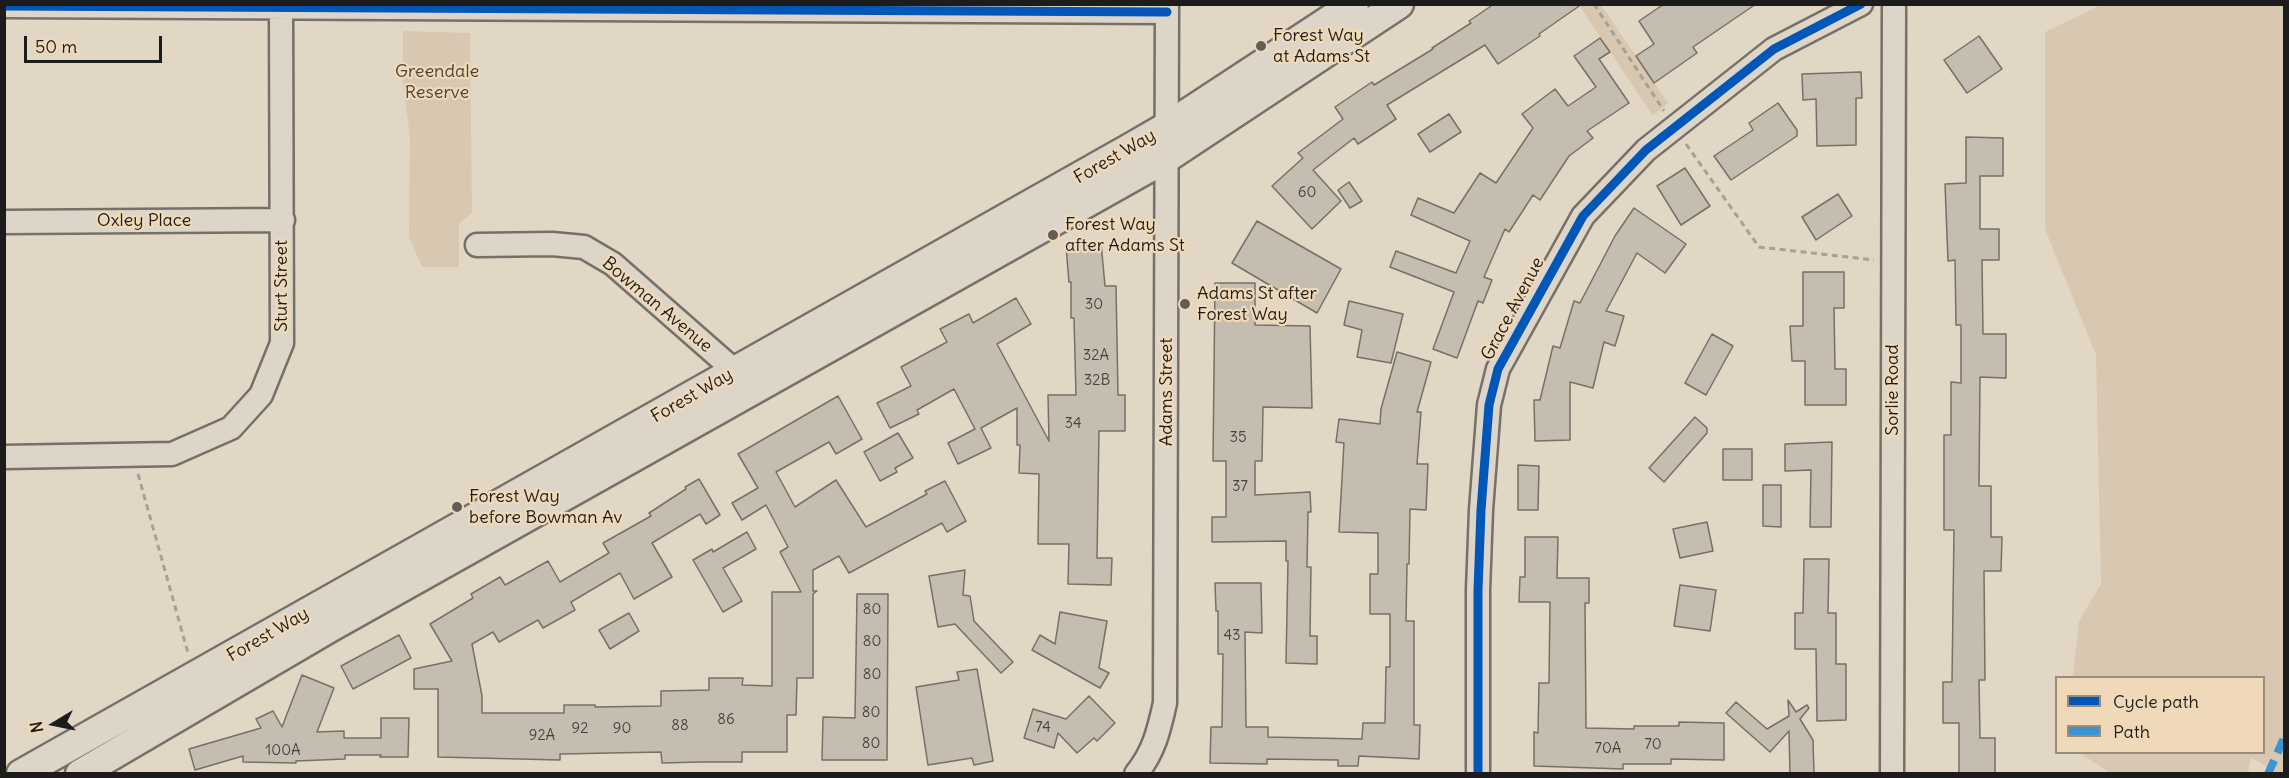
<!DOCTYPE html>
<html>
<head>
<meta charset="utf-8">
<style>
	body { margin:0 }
	#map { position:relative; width:2289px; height:778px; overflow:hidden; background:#e2d6c5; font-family:Delius,sans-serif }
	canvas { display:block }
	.frame { position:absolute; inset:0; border:6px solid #1c1c1c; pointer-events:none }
	.legend { position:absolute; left:2055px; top:676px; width:210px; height:78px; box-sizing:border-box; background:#efd9b8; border:2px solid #9b8d7a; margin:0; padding:8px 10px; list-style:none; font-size:18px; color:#1c1c1c }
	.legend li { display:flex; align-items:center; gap:12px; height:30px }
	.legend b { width:30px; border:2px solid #9b8d7a }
	.north { position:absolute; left:24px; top:694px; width:60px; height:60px; -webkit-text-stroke:4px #efd9b8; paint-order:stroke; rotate:260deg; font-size:16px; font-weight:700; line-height:24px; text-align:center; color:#1c1c1c }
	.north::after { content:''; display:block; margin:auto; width:21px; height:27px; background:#1c1c1c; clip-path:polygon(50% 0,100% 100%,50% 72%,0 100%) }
	.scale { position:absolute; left:24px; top:36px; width:138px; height:27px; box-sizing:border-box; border:3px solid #1c1c1c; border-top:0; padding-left:8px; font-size:18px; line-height:21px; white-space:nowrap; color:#1c1c1c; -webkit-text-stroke:4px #efd9b8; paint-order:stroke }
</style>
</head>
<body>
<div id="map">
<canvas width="2289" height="778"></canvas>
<div class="frame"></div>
<ul class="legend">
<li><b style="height:8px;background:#0057b8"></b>Cycle path</li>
<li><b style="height:8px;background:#3a94d4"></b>Path</li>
</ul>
<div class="north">N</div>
<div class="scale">50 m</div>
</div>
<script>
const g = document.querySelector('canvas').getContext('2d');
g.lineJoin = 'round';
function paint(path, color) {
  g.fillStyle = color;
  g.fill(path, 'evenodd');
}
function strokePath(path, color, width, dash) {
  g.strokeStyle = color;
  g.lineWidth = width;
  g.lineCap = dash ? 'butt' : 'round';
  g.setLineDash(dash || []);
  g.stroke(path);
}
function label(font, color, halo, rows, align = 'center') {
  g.font = font + ' Delius,sans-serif';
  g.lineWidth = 4.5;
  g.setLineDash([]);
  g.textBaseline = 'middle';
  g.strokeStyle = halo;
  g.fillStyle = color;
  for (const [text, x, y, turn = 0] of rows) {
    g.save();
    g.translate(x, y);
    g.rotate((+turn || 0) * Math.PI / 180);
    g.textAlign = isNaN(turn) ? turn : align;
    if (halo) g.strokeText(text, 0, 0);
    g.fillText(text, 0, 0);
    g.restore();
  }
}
const green = new Path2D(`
	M2103 4 2284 5V773H2276L2251 757 2248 773H2110L2080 753 2264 752V678L2073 677 2079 621 2101 584 2096 355 2045 229V32Z
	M1579 5H1601L1668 103 1653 116Z
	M403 31 470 33 472 213 459 224V267H422L409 237 410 136 403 84Z`);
const building = new Path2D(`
	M1494 4H1582L1539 34 1540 36 1498 64 1485 45 1387 105 1396 119 1358 144 1354 138 1313 170 1341 201 1312 229 1272 186 1303 158 1298 153 1343 119 1335 107 1372 82 1374 85 1433 49 1432 48 1471 23 1469 21Z
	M1664 4H1756L1693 47 1697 53 1654 83 1636 56 1654 44 1639 21Z
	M1979 36 2002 69 1967 93 1944 60Z
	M1600 38 1610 52 1599 59 1629 103 1587 131 1593 138 1569 156 1540 200 1533 195 1509 232 1505 229 1484 277 1492 280 1483 303 1478 301 1457 358 1433 349 1454 292 1390 267 1396 251 1456 273 1470 241 1411 215 1418 198 1454 213 1480 173 1496 183 1533 128 1522 114 1555 89 1568 106 1596 87 1574 56Z
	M1861 72 1862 98H1856V145L1817 146 1816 99 1803 100 1802 74Z
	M1778 103 1797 130V136L1731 180 1714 156 1753 130 1749 123Z
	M1449 114 1461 132 1430 152 1418 134Z
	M1966 137 2003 138V176H1980V229H1999V260H1982L1983 334H2006V378L1980 377 1979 486H1991V537H2002L2001 571H1984L1985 680H1979L1980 738H1995V774H1959V723H1943V682H1952L1954 530H1944V435H1951V382L1961 383V325H1956L1955 260 1948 261 1945 184 1966 183Z
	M1685 168 1710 206 1681 225 1657 186Z
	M1349 182 1362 201 1350 208 1338 190Z
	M1838 194 1852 216 1816 240 1802 217Z
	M1634 208 1686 244 1665 273 1637 253 1606 311 1624 316 1615 346 1604 342 1593 388 1570 382V440L1535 441 1534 400H1540L1553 346 1560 348 1574 301 1580 303 1615 236Z
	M1257 221 1341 269 1317 313 1232 263Z
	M1101 243 1105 286H1116L1118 395H1125V431H1099L1097 558H1112L1111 585 1068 584 1069 544H1038L1039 474 1019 473 1020 445H1017V408L981 428 991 448 958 464 948 443 975 429 954 389 917 410 919 414 890 428 877 403 911 386 901 367 947 342 940 329 969 314 973 323 1016 298 1031 324 997 344 1049 441 1048 395H1076L1074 318H1071V282H1069L1066 246Z
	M1803 272H1844V308H1834L1835 369H1846V405H1805V361H1792L1790 326H1803Z
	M1215 283H1255V325L1310 326 1312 408 1263 407 1262 461H1255V495L1310 492 1311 512H1308L1307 567H1311L1310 636H1317V664L1286 663 1288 561H1286V541L1212 542V517H1226V461H1213Z
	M1349 301 1403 314 1391 363 1357 357 1362 330 1344 325Z
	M1712 334 1733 346 1706 395 1685 383Z
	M1397 352 1431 362 1417 412H1421L1417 464H1428L1426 510 1410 509 1409 564H1407L1406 621H1414V725H1420L1419 759 1359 756 1358 766H1338V760L1267 759V764L1210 763 1211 727H1222L1223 654H1218V611H1216L1215 583H1261L1262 633 1245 632 1246 727H1268V737L1362 739 1363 723H1385L1386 667H1390V614H1370V574H1378V533L1339 532 1344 443 1336 442 1339 419 1380 424 1381 409Z
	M838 396 862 439 836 454 829 442 776 472 795 507 836 480 866 527 927 494 925 491 945 481 966 521 947 532 942 523 849 573 839 556 813 570V591H817L813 594V678H797L796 715H787V752H742V762H700L662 763 661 752 560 754V760L438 757V689H414V669L452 661 430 624 473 598 471 594 500 577 505 585 548 561 560 582 609 553 603 543 651 516 649 513 686 489 685 487 699 479 720 515 706 524 700 514 652 543 672 577 634 599 620 573 571 602 575 610 543 628 538 620 499 642 493 632 472 644 482 696V713H564V705H595V707L661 706V691L709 690V678H743L742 685 772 686V592H801L780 552 788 547 766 505 742 520 732 503 758 488 738 454Z
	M1695 417 1707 428V433L1664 482 1649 468Z
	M898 433 913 458 895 468 897 472 880 481 864 452Z
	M1832 442 1831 527H1810L1811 470 1785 471V444Z
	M1723 449H1752V480H1723Z
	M1518 465 1539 466 1538 510H1518Z
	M1763 485H1781V527L1763 526Z
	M1707 522 1713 551 1680 558 1673 529Z
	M747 532 756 549 723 568 742 601 723 612 693 560 712 549 713 552Z
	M1525 537H1558L1557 578H1589V603H1585L1586 728 1634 729V726H1679V722L1724 723V760L1671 759V764H1623V769L1534 766V732L1538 733 1539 683H1549L1550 602H1519L1520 577H1525Z
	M1804 559H1829L1828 613H1836V664H1846V720L1817 721 1816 649H1795V613H1803Z
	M965 570 963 595 970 596 974 621 1013 662 1001 673 955 624 938 627 929 576Z
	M1680 585 1716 590 1710 631 1674 626Z
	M857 594H888L887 760H822L823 717 855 718Z
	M1060 612 1107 621 1099 668 1109 673 1100 688 1032 650 1040 635 1055 644Z
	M629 613 639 631 610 649 599 630Z
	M399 635 411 658 353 689 341 666Z
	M977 669 993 761 974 765 972 758 928 765 916 687 959 680 957 672Z
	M302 675 334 688 317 732 344 731V738H381V718H409L408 757H380L381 755H345V759L296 761V763L243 762V756L195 770 189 749 261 728 256 719 273 711 282 727Z
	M1089 696 1115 723 1097 741 1094 738 1077 753 1058 733 1054 748 1024 738 1033 709 1066 719Z
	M1788 700 1796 712 1807 705 1809 708 1800 719 1813 740 1814 774H1790L1789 731 1770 752 1726 713 1736 702 1767 729 1789 716Z`);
const path = new Path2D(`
	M1594 4 1664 111
	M1686 144 1759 247 1874 260
	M138 474 188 653`);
const minor = new Path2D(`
	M4 6 1167 12
	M4 222 283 220
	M477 245 552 244 584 247 613 264 735 371 742 383
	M4 457 172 454 231 428 261 395 282 343 281 4
	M1136 774C1154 752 1159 730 1165 703L1167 4
	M1478 774V590L1481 510 1489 405 1498 369 1583 216 1646 150 1774 49 1861 4
	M1892 774 1894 7`);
const major = new Path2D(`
	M21 774 1130 148 1168 126 1354 4
	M80 774 331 627 1168 157 1399 4`);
const quiet = new Path2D(`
	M2268 774 2284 738`);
const cycleway = new Path2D(`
	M4 6 1167 12
	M1478 774V590L1481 510 1489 405 1498 369 1583 216 1646 150 1774 49 1861 4`);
const markers = [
	[1261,46,6,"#615d57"],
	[1053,235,6,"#615d57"],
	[1185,304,6,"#615d57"],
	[457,507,6,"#615d57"]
];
const numberNames = [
	["60",1307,193],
	["30",1094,305],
	["32A",1096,356],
	["32B",1097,381],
	["34",1073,424],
	["35",1238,438],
	["37",1240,487],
	["80",872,610],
	["43",1232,636],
	["80",872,642],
	["80",872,675],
	["80",871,713],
	["86",726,720],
	["88",680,726],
	["74",1043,728],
	["92",580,729],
	["90",622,729],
	["92A",542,736],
	["80",871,744],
	["70",1653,745],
	["70A",1608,749],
	["100A",283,751]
];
const poiNames = [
	["Forest Way",1273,36],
	["at Adams St",1273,57],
	["Forest Way",1065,225],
	["after Adams St",1065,246],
	["Adams St after",1197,294],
	["Forest Way",1197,315],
	["Forest Way",469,497],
	["before Bowman Av",469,518]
];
const parkNames = [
	["Greendale",437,72],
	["Reserve",437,93]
];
const streetNames = [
	["Forest Way",1115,157,-30],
	["Oxley Place",144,221],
	["Sturt Street",282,286,-90],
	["Bowman Avenue",657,305,40],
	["Grace Avenue",1513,309,-62],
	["Sorlie Road",1893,390,-90],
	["Adams Street",1167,392,-90],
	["Forest Way",692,396,-30],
	["Forest Way",268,635,-30]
];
paint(green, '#d8c8b1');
paint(building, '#c5bdb0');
strokePath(building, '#757068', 1.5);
strokePath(minor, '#757068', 27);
strokePath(major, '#757068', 33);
strokePath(path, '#a6a097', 3, [6, 4.5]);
strokePath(minor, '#ded5c9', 22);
strokePath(major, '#ded5c9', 28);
strokePath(quiet, '#3a94d4', 8, [15, 8]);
strokePath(cycleway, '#0057b8', 9);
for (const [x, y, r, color] of markers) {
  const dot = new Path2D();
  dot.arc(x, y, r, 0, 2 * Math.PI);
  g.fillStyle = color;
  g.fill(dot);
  strokePath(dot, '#efd9b8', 2);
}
label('15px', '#464441', null, numberNames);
label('18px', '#1c1c1c', '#efd9b8', poiNames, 'left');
label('18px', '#49443d', '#efd9b8', parkNames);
label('18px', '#1c1c1c', '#efd9b8', streetNames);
</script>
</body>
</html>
